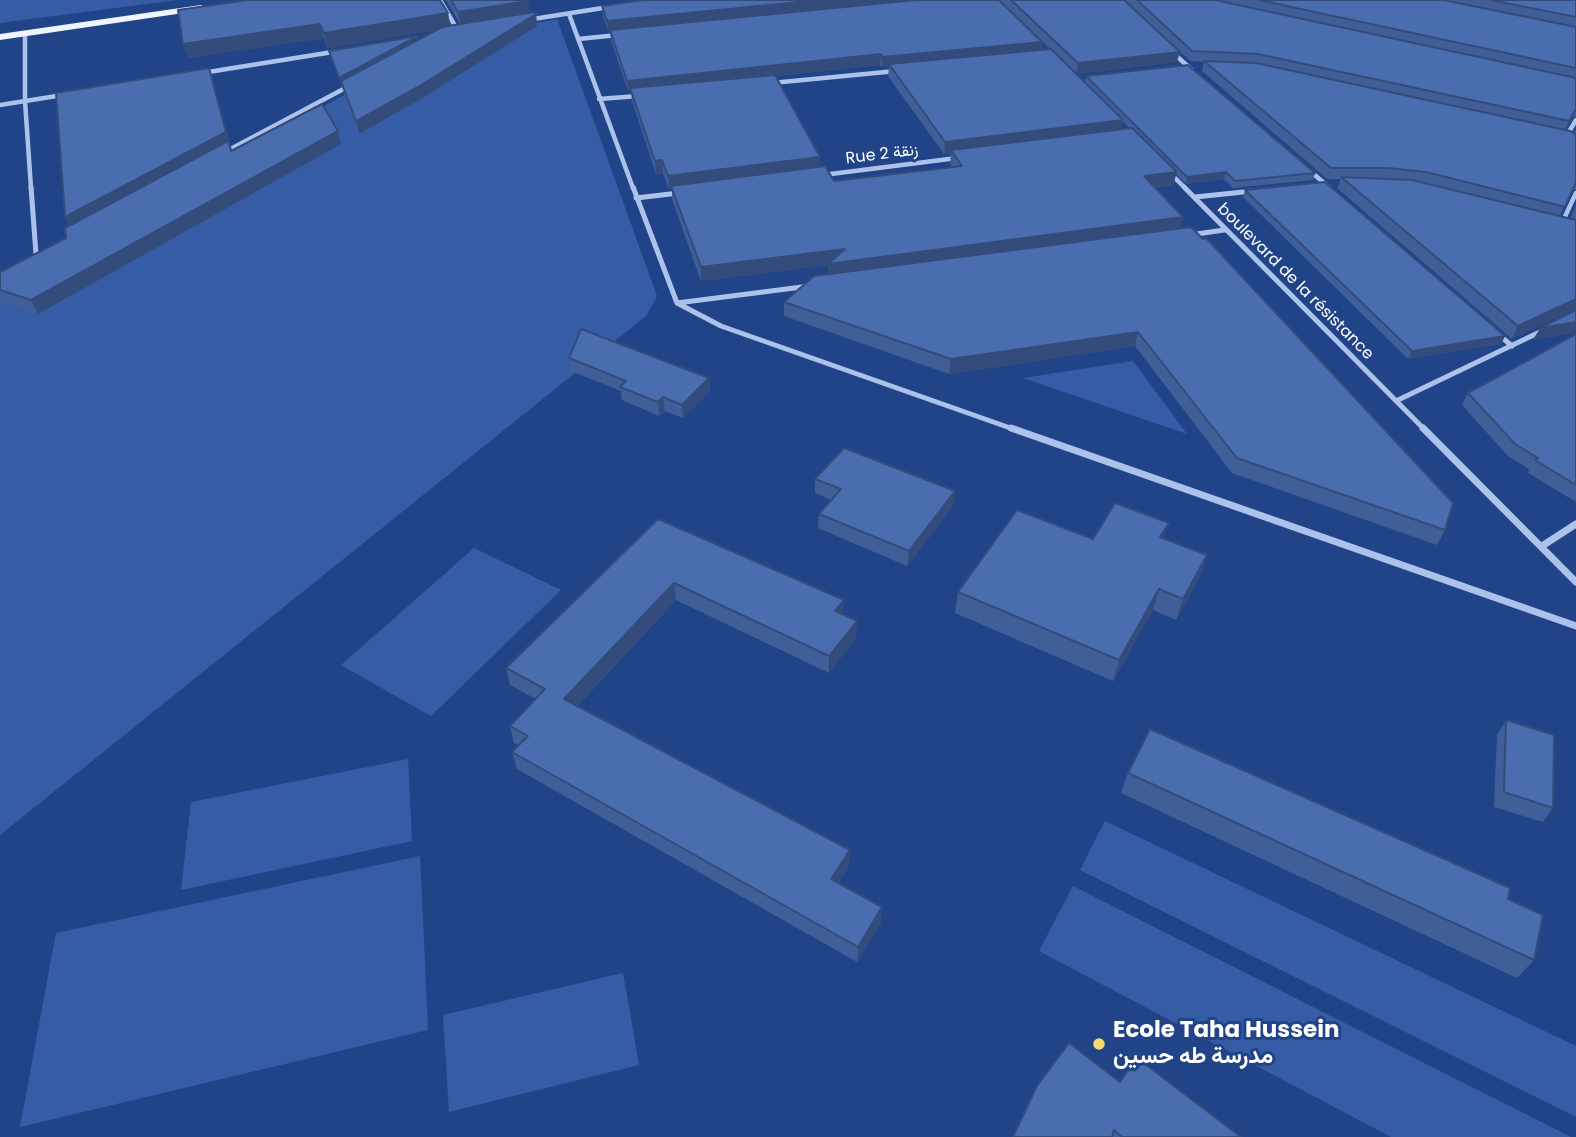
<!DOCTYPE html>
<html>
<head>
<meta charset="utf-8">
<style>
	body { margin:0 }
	canvas { display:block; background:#214488 }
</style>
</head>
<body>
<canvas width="1576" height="1137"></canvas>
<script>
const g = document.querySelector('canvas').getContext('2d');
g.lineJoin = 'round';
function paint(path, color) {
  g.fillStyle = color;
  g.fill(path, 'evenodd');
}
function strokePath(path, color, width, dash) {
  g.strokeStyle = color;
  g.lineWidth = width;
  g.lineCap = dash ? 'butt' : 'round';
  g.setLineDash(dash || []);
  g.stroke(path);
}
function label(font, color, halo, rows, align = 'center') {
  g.font = font + ' Poppins,Vazirmatn,sans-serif';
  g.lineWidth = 6;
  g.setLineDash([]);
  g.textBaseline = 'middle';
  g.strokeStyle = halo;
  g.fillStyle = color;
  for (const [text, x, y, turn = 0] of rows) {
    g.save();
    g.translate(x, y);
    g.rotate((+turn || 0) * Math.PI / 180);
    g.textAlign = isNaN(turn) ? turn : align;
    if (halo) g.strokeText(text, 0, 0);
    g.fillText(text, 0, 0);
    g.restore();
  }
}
const green = new Path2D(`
	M0 0H177L0 23Z
	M557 19 657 296 646 316 0 835V283L445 40Z
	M1133 361 1187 434 1023 378Z
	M474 548 561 590 431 716 341 665Z
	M408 759 412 841 181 890 191 802Z
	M1105 821 1576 1046V1117L1080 870Z
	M420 856 428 1030 20 1127 56 933Z
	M1073 886 1571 1137H1391L1039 951Z
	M623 973 639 1065 449 1112 443 1015Z`);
const pedestrian = new Path2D(`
	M1562 223 1576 193`);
const minorFar2 = new Path2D(`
	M440 0 458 31
	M569 14 633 188
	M527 20 609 7
	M25 34V101L31 188
	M578 39 618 35
	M1172 52 1192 70
	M202 73 339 51
	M772 83 896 71
	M599 99 638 96
	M0 105 63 95
	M1566 137 1576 120
	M225 152 351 85
	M1310 171 1330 188
	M1170 173 1185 188
	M823 175 957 158`);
const minorFar1 = new Path2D(`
	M31 187 36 254
	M633 187 677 303 721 326 1016 430
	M1184 187 1425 430
	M1195 197 1253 191
	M636 198 679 193
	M1190 235 1224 230
	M677 303 810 286
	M1498 334 1512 346
	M1396 401 1544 330`);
const minor = new Path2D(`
	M1011 428 1576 626
	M1423 428 1576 582
	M1542 546 1576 524`);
const primary = new Path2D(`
	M201 5 206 8 204 10 0 40V34Z`);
const wall = new Path2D(`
	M446 0H527L530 13 536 14 537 26 424 97 359 134 329 51 419 39 436 30 327 48 324 38 188 58 183 44 178 10 450 25 460 24Z
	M643 0H1124L1177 62 1077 74 1085 82 1086 76 1315 173 1313 180 1233 188 1224 179 1186 184 1176 174 1173 185 1155 188 1180 228 1445 530 1437 545 1232 473 1135 346 949 374 784 316V302L828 274V265L701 281 672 199V188L669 189 663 173 656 174 632 101 631 91H628L611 40 610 31H608L603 16 602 6ZM1003 3 1050 49 1041 50 1042 42ZM880 65 882 67H889L888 76 944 154H951L950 163 952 167 834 181 820 166V157L775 76ZM1123 121 1124 122 1130 129 1121 130Z
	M1125 0H1576V116L1572 117 1565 130 1574 133 1576 129V190H1572L1560 216 1570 219 1576 205V308L1512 339 1337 188 1341 179H1327L1202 71 1204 62 1190 61Z
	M209 68 232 151 341 144 38 314 0 302V272L66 238 69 226 65 217Z
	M1245 190 1505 336 1501 344 1408 359 1243 197Z
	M1576 334V502L1528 473 1529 469 1508 456 1462 405 1468 393Z
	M569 358 709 378 710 391 683 418 665 411 659 416 622 400 621 391 571 371Z
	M815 479 953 506 907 566 818 528 819 514 831 500 815 493Z
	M658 519 843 615 856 638 829 673 676 600 577 706 849 866 838 883 881 923 857 962 517 769 512 752 519 745 514 743 510 726 536 699 510 685 506 668Z
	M1093 539H1164L1207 555 1200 576 1176 620 1153 610 1113 681 955 613 958 592Z
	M1506 720 1553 808 1543 822 1494 807 1497 735Z
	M1128 773 1534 960 1517 978 1121 793Z
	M1120 1082 1241 1137H1013Z`);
const shadedWall = new Path2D(`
	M819 0H919L608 31 607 21Z
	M528 1 530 15 461 26 458 12Z
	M448 13 451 28 327 48 324 33Z
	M536 14 537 26 424 97 359 134 356 121Z
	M320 24 324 38 188 58 183 44Z
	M418 36 420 43 341 85 339 78Z
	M1042 42 1040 52 889 64V67H882V57Z
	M1180 52 1177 62 1076 74 1078 63Z
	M881 54 880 65 631 91 630 88 631 91H628L627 81Z
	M209 68 233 154 71 230 65 217Z
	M1123 120 1121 133 951 150V154H944L945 142Z
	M338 131 341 144 38 314 31 300Z
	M820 157V170L671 186 672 188 669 189 668 176Z
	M662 160 663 173 656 174 655 161Z
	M1177 172 1173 185 1141 189 1144 176Z
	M1226 172 1224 179 1186 184 1187 177Z
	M1183 217 1179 231 828 278V265L701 281V267L845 249Z
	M1576 299V308L1512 339 1518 326Z
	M1576 322V333L1533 340 1540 328Z
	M1138 332 1135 346 949 374 951 359Z
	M1505 336 1501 344 1408 359 1412 351Z
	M709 378 710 391 683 418 682 405Z
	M663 397 665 411 659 416 658 402Z
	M955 491 953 506 907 566 909 551Z
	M1169 523 1162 543 1160 537Z
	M1207 555 1200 576 1176 620 1183 599Z
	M674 583 676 600 567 716 564 699Z
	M1159 589 1153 610 1113 681 1119 660Z
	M844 600 843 617 835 611Z
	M857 621 856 638 829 673V656Z
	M850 850 849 866 830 895 831 879Z
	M882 907 881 923 857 962 858 947Z`);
const building = new Path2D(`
	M248 0H440L448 13 324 33 320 24 183 44 178 10Z
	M451 0H527L528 1 458 12Z
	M643 0H819L607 21 602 6Z
	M916 0H999L1042 42 882 57 881 54 627 81 610 30Z
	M1011 0H1124L1180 52 1078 63Z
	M1137 0H1215L1576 78V109L1569 121 1258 54 1192 51Z
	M1259 0H1443L1576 27V68Z
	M1491 0H1576V17Z
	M534 12 536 14 421 85 356 121 341 81 442 27Z
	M418 36 339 78 329 51Z
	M1051 49 1123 120 945 142 889 64Z
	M1204 61 1256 63 1570 131 1576 134V182L1565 207 1426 172 1388 168H1331Z
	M1188 65 1315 173 1235 181 1226 172 1187 177 1086 76Z
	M209 68 226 132 65 217 56 93Z
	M775 75 820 157 668 176 662 160 655 161 630 88Z
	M322 104 338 131 31 300 0 290V272L66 238 65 228 228 141 231 151Z
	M1132 128 1177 172 1144 176 1183 217 828 264 845 249 701 267 671 186 825 166 834 181 962 166 951 150Z
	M1341 177 1412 180 1576 220V299L1518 326Z
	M1325 182 1505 336 1412 351 1245 190Z
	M1191 227 1203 239 1206 238 1453 503 1445 530 1237 458 1138 332 951 359 784 302 814 276Z
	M1576 310V322L1540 328Z
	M581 329 709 378 682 405 663 397 658 402 620 387 626 381 569 358Z
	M1576 334V485L1535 460 1538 458 1515 444 1468 393Z
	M844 448 955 491 909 551 819 514 841 489 815 479Z
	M1115 503 1169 523 1160 537 1207 555 1183 599 1159 589 1119 660 958 592 1017 510 1093 539Z
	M658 519 844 600 835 611 857 621 829 656 674 583 564 699 850 850 831 879 882 907 858 947 512 752 528 736 510 726 545 689 506 668Z
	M1506 720 1554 735 1553 808 1504 792Z
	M1150 729 1510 888 1508 899 1543 915 1534 960 1128 773Z
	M1069 1043 1120 1082 1137 1058 1241 1137H1122L1114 1130 1112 1137H1013L1037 1086Z`);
const markers = [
	[1099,1044,7,"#f6dc6e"]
];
const farStreetnames = [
	["Rue 2 زنقة",882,155,-7],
	["boulevard de la résistance",1295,282,45]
];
const nearPoinames = [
	["Ecole Taha Hussein",1113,1031],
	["مدرسة طه حسين",1113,1057]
];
paint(green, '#355ca5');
strokePath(pedestrian, '#acc2ea', 4.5);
strokePath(minorFar2, '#acc2ea', 4.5);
strokePath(minorFar1, '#acc2ea', 5);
strokePath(minor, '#acc2ea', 7);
paint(primary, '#f0f4fe');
paint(wall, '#405e97');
paint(shadedWall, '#344c7b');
paint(building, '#4a6db0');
strokePath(building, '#344c7b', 2);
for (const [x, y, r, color] of markers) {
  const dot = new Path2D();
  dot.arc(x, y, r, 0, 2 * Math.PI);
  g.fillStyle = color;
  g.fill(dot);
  strokePath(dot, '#214488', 2.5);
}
label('16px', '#fff', '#214488', farStreetnames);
label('bold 23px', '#fff', '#214488', nearPoinames, 'left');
</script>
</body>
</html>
